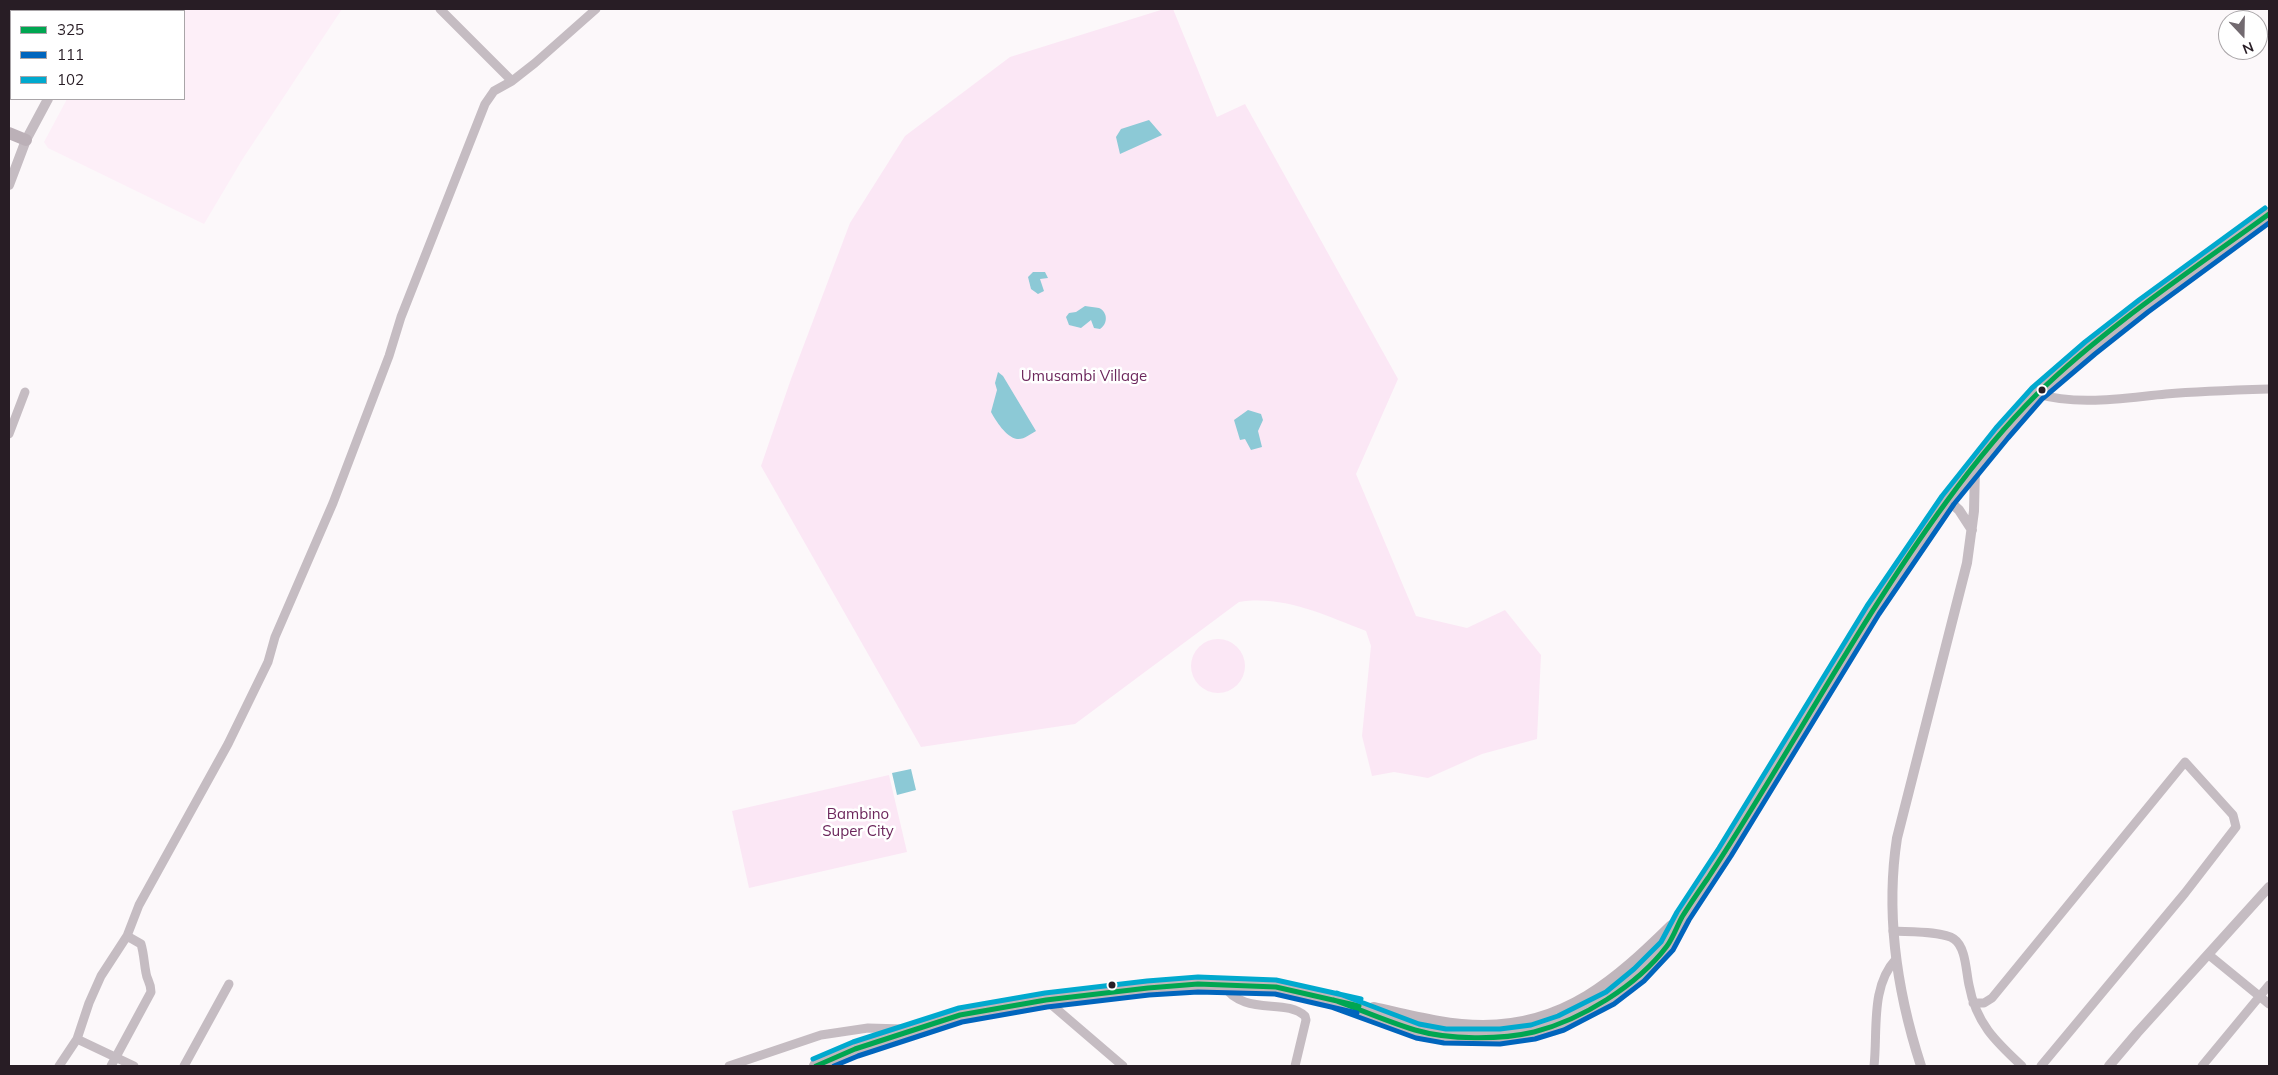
<!DOCTYPE html>
<html>
<head>
<meta charset="utf-8">
<style>
	body { margin:0 }
	#map { position:relative; width:2278px; height:1075px; overflow:hidden; background:#fcf8fa; font-family:Mulish,sans-serif }
	canvas { display:block }
	.frame { position:absolute; inset:0; border:10px solid #281d25; pointer-events:none }
	.legend { position:absolute; left:10px; top:10px; width:175px; height:90px; box-sizing:border-box; background:#fff; border:1px solid #a9a5a8; margin:0; padding:6px 9px; list-style:none; font-size:15px; color:#281d25 }
	.legend li { display:flex; align-items:center; gap:10px; height:25px }
	.legend b { width:25px; border:1px solid #a9a5a8 }
	.north { position:absolute; left:2218px; top:10px; width:50px; height:50px; box-sizing:border-box; background:#fff; border:1px solid #a9a5a8; border-radius:50%; rotate:159deg; font-size:14px; font-weight:700; line-height:20px; text-align:center; color:#281d25 }
	.north::after { content:''; display:block; margin:auto; width:18px; height:22px; background:#726a70; clip-path:polygon(50% 0,100% 100%,50% 72%,0 100%) }
</style>
</head>
<body>
<div id="map">
<canvas width="2278" height="1075"></canvas>
<div class="frame"></div>
<ul class="legend">
<li><b style="height:6px;background:#00a651"></b>325</li>
<li><b style="height:6px;background:#0065bd"></b>111</li>
<li><b style="height:6px;background:#00a9ce"></b>102</li>
</ul>
<div class="north">N</div>
</div>
<script>
const g = document.querySelector('canvas').getContext('2d');
g.lineJoin = 'round';
function paint(path, color) {
  g.fillStyle = color;
  g.fill(path, 'evenodd');
}
function strokePath(path, color, width, dash) {
  g.strokeStyle = color;
  g.lineWidth = width;
  g.lineCap = dash ? 'butt' : 'round';
  g.setLineDash(dash || []);
  g.stroke(path);
}
function label(font, color, halo, rows, align = 'center') {
  g.font = font + ' Mulish,sans-serif';
  g.lineWidth = 5;
  g.setLineDash([]);
  g.textBaseline = 'middle';
  g.strokeStyle = halo;
  g.fillStyle = color;
  for (const [text, x, y, turn = 0] of rows) {
    g.save();
    g.translate(x, y);
    g.rotate((+turn || 0) * Math.PI / 180);
    g.textAlign = isNaN(turn) ? turn : align;
    if (halo) g.strokeText(text, 0, 0);
    g.fillText(text, 0, 0);
    g.restore();
  }
}
const built = new Path2D(`
	M124 9H342L242 160 204 224 48 148 44 142 67 99H184V11H122Z`);
const green = new Path2D(`
	M1164 9H1173L1217 117 1245 104 1398 379 1356 474 1416 616 1467 628 1505 610 1541 655 1537 739 1482 754 1428 778 1394 772 1372 776 1362 736 1371 646 1366 631C1324 615 1284 595 1239 602L1075 724 921 747 761 466 791 379 850 223 905 136 1010 57Z
	M1191 666a27 27 0 1 1 54 0a27 27 0 1 1-54 0Z
	M889 775 907 852 749 888 732 811Z`);
const water = new Path2D(`
	M1149 120 1162 135 1120 154 1116 137 1121 129Z
	M1033 272H1045L1048 278 1040 279 1044 291 1038 294 1031 289 1028 277Z
	M1085 306C1089 307 1095 307 1099 308 1108 312 1108 324 1100 329L1094 328 1091 320 1081 328 1069 325 1066 317 1069 313 1076 312Z
	M998 372 1003 376 1036 431C1030 434 1024 440 1017 439 1006 437 996 421 991 412L997 390 995 383Z
	M1248 410 1261 414 1263 420 1258 431 1262 447 1251 450 1245 439 1240 440 1234 420Z
	M911 769 916 790 897 795 892 773Z`);
const minor = new Path2D(`
	M440 9 512 81
	M2037 394C2079 406 2123 398 2166 394 2201 391 2235 390 2269 389
	M9 434 25 392
	M1893 931C1908 932 1943 931 1954 939 1966 947 1966 972 1969 985 1976 1023 1995 1041 2022 1066
	M2209 955 2269 1004
	M1222 984C1245 1018 1284 997 1305 1016L1306 1020 1295 1066
	M1046 1000 1123 1066
	M1973 1003H1984L1992 998 2185 762 2233 815 2236 827 2185 893 2041 1066
	M77 1039 134 1066
	M59 1066 77 1039 89 1003 101 976 127 936 139 905 228 744 268 662 275 637 333 503 389 356 401 317 485 104 494 91 512 81 535 63 596 9
	M111 1066 151 992C151 982 147 981 146 973 144 963 144 954 141 944L127 936
	M184 1066 229 984
	M729 1066 821 1035 868 1028 904 1029
	M1874 1066C1878 1031 1870 987 1896 959
	M2202 1066 2269 985`);
const tertiary = new Path2D(`
	M99 11 101 9
	M9 185 26 140 48 99
	M1948 500 1959 510 1972 530
	M1921 1066C1897 992 1885 916 1897 838L1967 563 1974 511 1975 466
	M2109 1066 2137 1033 2269 887`);
const secondary = new Path2D(`
	M9 133 26 140`);
const trunk = new Path2D(`
	M1334 1000 1417 1031 1445 1036 1500 1037 1533 1032 1561 1023 1610 998 1639 975 1667 946 1683 916 1725 852 1873 610 1948 500 2002 433 2037 394 2090 348 2143 306 2269 214
	M1374 1009C1410 1017 1447 1027 1483 1027 1566 1027 1617 981 1672 927
	M816 1066 855 1049 912 1029 960 1015 1046 1000 1198 984 1276 987 1343 1002`);
const bus1 = new Path2D(`
	M1334 1000C1361 1010 1388 1022 1415 1030 1449 1040 1500 1040 1534 1032 1581 1020 1637 986 1667 946 1673 938 1677 926 1682 917 1690 904 1699 891 1708 878 1790 753 1859 621 1947 501 1974 464 2005 426 2037 394 2107 326 2191 271 2269 214
	M816 1066 855 1049 960 1015 1046 1000 1148 988 1198 984 1276 987 1359 1006`);
const bus2 = new Path2D(`
	M1331 1007 1416 1038 1444 1043 1500 1044 1535 1039 1564 1030 1614 1004 1644 981 1673 950 1689 920 1731 856 1879 614 1954 504 2008 438 2042 399 2095 354 2148 312 2269 223
	M834 1066 858 1056 962 1022 1047 1007 1149 995 1198 992 1275 994 1357 1013`);
const bus3 = new Path2D(`
	M1337 993 1419 1024 1446 1029H1500L1531 1025 1558 1016 1606 992 1634 969 1661 942 1677 912 1719 848 1867 606 1942 496 1996 428 2032 388 2085 342 2139 300 2265 208
	M813 1059 853 1042 959 1008 1045 993 1147 981 1198 977 1276 980 1361 999`);
const markers = [
	[2042,390,4.5,"#281d25"],
	[1112,985,4.5,"#281d25"]
];
const parkNames = [
	["Umusambi Village",1084,376],
	["Bambino",858,814],
	["Super City",858,831]
];
paint(built, '#fdeff8');
paint(green, '#fbe7f5');
paint(water, '#8cc9d6');
strokePath(minor, '#c5bcc2', 9);
strokePath(tertiary, '#c5bcc2', 10);
strokePath(secondary, '#bbb0b7', 12);
strokePath(trunk, '#c0b6bc', 14);
strokePath(bus1, '#00a651', 5);
strokePath(bus2, '#0065bd', 5);
strokePath(bus3, '#00a9ce', 5);
for (const [x, y, r, color] of markers) {
  const dot = new Path2D();
  dot.arc(x, y, r, 0, 2 * Math.PI);
  g.fillStyle = color;
  g.fill(dot);
  strokePath(dot, '#fff', 2);
}
label('15px', '#6c275c', '#fff', parkNames);
</script>
</body>
</html>
